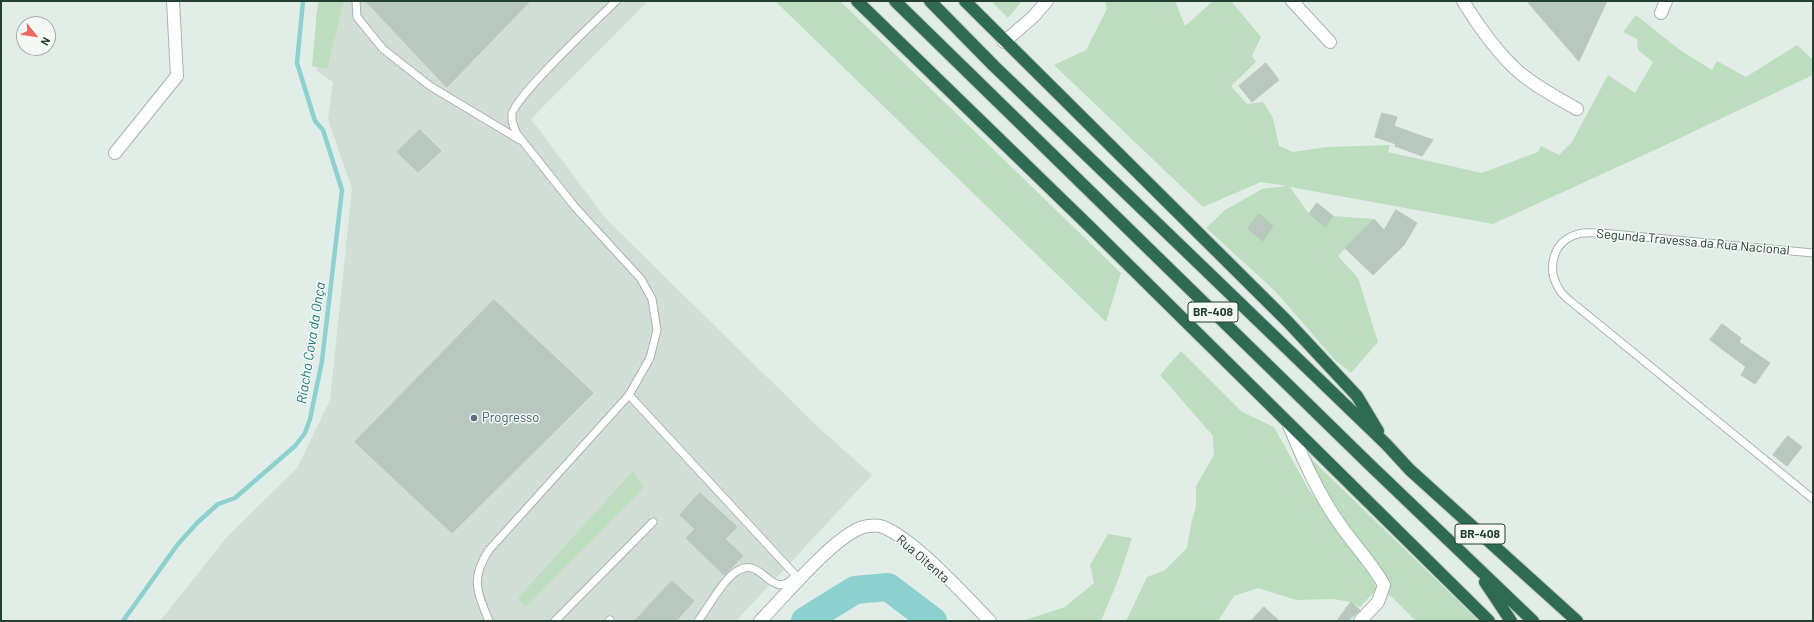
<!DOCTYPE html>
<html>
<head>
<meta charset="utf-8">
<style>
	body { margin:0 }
	#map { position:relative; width:1814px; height:622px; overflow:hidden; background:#e3ede7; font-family:Barlow,sans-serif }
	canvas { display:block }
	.frame { position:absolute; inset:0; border:2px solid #233e32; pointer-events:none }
	.north { position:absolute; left:16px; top:16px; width:40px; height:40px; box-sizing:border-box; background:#f4f9f6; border:1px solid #a0aea8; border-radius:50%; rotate:120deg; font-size:11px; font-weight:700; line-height:16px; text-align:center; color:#233e32 }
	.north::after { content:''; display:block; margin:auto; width:14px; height:18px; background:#f1665e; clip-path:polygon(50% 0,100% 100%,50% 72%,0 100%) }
</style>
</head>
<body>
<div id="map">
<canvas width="1814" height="622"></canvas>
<div class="frame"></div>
<div class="north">N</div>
</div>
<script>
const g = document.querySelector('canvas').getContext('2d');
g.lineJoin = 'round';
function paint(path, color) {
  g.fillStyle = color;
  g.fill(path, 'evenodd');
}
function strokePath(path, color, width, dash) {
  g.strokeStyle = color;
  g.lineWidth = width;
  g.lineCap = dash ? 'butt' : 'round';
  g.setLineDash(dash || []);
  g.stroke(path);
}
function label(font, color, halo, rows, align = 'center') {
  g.font = font + ' Barlow,sans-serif';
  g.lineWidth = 3;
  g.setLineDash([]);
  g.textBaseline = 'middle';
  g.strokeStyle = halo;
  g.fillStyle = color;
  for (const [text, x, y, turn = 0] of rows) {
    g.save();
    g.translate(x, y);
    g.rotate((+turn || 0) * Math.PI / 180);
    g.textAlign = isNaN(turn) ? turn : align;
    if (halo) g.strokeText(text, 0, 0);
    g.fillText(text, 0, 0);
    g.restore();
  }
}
const built = new Path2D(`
	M324 1H648L531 119 606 219 819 428 872 475 736 621H160L227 537 297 468 330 400 352 189 328 119 333 82 317 71 316 14Z`);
const green = new Path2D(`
	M318 1H344L327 69 312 66Z
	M775 1H840L1121 273 1106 322Z
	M991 1H1022L1008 18Z
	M1105 1H1175L1185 26 1213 1H1231L1261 37 1252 56 1256 62 1231 86 1247 104 1263 102 1273 118 1279 146 1293 152 1327 147 1390 145 1388 152 1482 173 1538 152 1541 146 1559 155 1572 142 1608 75 1635 93 1653 62 1638 50 1637 39 1623 32 1636 15 1680 50 1712 70 1717 61 1746 77 1797 45 1813 60V75L1659 148 1493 224 1290 187 1309 214 1325 227 1333 216 1374 219 1338 256 1358 278 1378 342 1351 373 1335 360 1275 291 1206 228 1225 210 1262 189 1287 186 1261 182 1203 207 1054 65 1086 50 1107 9Z
	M1181 351 1242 412 1274 427 1309 490 1363 562 1377 589 1360 607 1351 602 1333 599 1296 600 1258 588 1234 596 1218 621H1126L1147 577 1165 570 1187 548 1191 524 1196 506V486L1214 455 1213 436 1160 375Z
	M1303 451 1479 621H1416L1392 597 1384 593Z
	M633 471 644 487 525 608 518 598Z
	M1108 534 1132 538 1118 580 1101 621H1022L1065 607 1094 583 1090 565Z`);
const stream = new Path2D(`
	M123 621 178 544 197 523 218 504 235 498 295 446 305 433 310 419 322 361 342 190 323 130 315 121 297 63 303 1`);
const river = new Path2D(`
	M805 621 855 590 888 587 933 621`);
const building = new Path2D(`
	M366 1H530L447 87Z
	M1527 1H1607L1579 61Z
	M1266 63 1279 80 1252 102 1239 86Z
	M1382 113 1397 117 1394 126 1433 140 1422 156 1395 146 1396 144 1375 137Z
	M420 130 441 151 418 172 397 152Z
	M1317 203 1333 216 1325 227 1309 214Z
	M1396 210 1417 223 1404 245 1373 275 1345 248 1374 219 1384 230Z
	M1259 214 1273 226 1263 241 1248 229Z
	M494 300 593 393 452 533 355 442Z
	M1722 324 1741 338 1739 342 1770 363 1755 384 1741 375 1746 367 1710 340Z
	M1788 436 1802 447 1787 466 1773 455Z
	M700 493 737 527 725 539 743 556 724 575 686 538 695 529 680 515Z
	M672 581 694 601 676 621H635Z
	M1351 602 1360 610 1348 621H1337Z
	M1264 607 1279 621H1251Z`);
const lane = new Path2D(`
	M356 1 357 17 383 49 430 86 520 140
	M1813 253 1602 233C1595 233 1585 232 1578 234 1553 241 1546 268 1559 289 1562 295 1569 300 1574 304L1813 499
	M629 395 800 580
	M489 621C477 591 470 579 489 550L629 395 650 358 657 330 652 299 641 279 575 207 517 134C514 127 511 122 512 114 517 94 597 20 616 1
	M555 621 653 522
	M609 621 610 620
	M698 621C710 606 725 573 744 568 763 563 774 599 793 578`);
const street = new Path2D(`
	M1292 1 1330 42
	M1463 1C1479 27 1497 53 1520 73 1537 87 1557 98 1577 109
	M1661 13 1666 1
	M1004 42 1033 17 1047 1
	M115 153 177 76 173 1
	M1288 423C1303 459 1318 494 1341 526 1355 546 1372 563 1384 585L1378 602 1360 621
	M760 621C784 597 833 537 863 527 867 526 876 525 880 526 912 536 965 596 990 621`);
const highway = new Path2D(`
	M857 1 1090 227 1489 621
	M895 1 1368 463 1533 621
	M930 1 994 66 1386 444 1410 470 1577 621
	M965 1 1288 322 1357 396 1378 431
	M1485 582 1511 621`);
const markers = [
	[474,418,4,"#5c6f8a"]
];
const shields = [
	[1213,312,50],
	[1480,534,50]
];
const shieldNames = [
	["BR-408",1213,312],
	["BR-408",1480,534]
];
const streetNames = [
	["Segunda Travessa da Rua Nacional",1693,242,5],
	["Rua Oitenta",923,559,41]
];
const serviceNames = [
	["Progresso",482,418]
];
const waterNames = [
	["Riacho Cova da Onça",311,343,-81]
];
paint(built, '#d1ddd5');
paint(green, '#bcdebf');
strokePath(stream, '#8cd1cf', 4.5);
strokePath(river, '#8cd1cf', 28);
paint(building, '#b8c8bf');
strokePath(building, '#b6c7bc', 1);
strokePath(lane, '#a6b5ad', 9);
strokePath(street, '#a6b5ad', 14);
strokePath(highway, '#c1c9c6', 14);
strokePath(lane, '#fff', 7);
strokePath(street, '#fff', 12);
strokePath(highway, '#2f6a53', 12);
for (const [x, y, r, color] of markers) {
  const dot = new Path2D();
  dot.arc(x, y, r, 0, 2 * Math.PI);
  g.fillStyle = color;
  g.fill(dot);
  strokePath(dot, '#f4f9f6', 1.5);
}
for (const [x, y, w] of shields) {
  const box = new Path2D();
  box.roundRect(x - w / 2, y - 10, w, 20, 3);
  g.fillStyle = '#f4f9f6';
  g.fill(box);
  strokePath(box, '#233e32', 1);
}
label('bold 12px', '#233e32', null, shieldNames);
label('13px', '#233e32', '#f4f9f6', streetNames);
label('13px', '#4e5e75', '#f4f9f6', serviceNames, 'left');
label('italic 14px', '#1d7a78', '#f4f9f6', waterNames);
</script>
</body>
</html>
